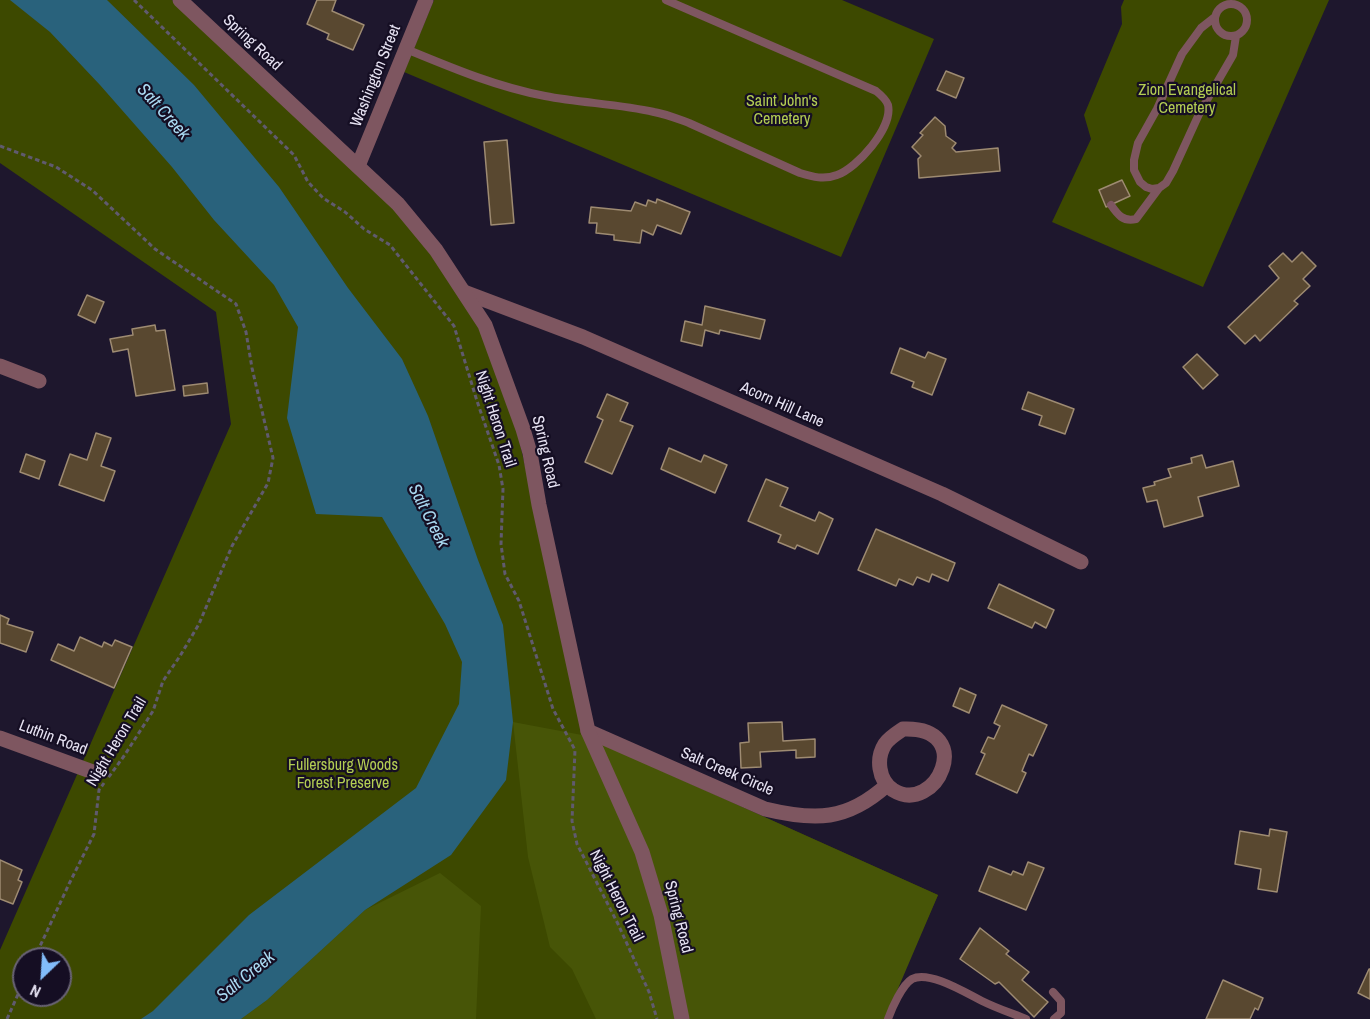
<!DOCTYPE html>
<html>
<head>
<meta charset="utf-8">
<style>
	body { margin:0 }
	#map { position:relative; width:1370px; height:1019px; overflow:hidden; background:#1e172d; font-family:"Archivo Narrow",sans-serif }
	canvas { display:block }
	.north { position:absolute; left:12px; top:947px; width:60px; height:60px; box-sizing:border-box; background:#150e23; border:2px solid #696376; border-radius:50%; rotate:205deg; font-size:16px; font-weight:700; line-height:24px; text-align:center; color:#e7e3f3 }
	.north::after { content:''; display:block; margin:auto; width:21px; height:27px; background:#82bcfa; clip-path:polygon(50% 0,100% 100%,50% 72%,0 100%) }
</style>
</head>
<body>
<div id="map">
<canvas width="1370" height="1019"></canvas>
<div class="north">N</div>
</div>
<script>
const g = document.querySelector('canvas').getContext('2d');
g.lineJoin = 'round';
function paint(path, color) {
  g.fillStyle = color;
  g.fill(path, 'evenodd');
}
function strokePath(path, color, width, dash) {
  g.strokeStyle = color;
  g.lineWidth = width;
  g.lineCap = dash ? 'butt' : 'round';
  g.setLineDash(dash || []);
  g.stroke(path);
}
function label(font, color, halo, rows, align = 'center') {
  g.font = font + ' "Archivo Narrow",sans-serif';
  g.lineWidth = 4.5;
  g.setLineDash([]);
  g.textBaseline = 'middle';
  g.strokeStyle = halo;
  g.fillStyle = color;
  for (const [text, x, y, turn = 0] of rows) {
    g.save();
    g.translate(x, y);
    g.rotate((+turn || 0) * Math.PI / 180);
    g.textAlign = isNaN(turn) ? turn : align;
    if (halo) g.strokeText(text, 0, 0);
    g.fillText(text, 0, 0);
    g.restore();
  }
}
const green = new Path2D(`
	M0 0H172L396 209 443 266 482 329 515 422 546 558 582 735 938 895 883 1019H0V950L231 424 216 312 0 163ZM24 959H60V995H24Z
	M434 0H842L934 39 841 257 404 72Z
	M1124 0H1329L1203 287 1052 222 1091 139 1084 115 1122 24 1121 7Z`);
const forest = new Path2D(`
	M513 722 582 735 938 895 885 1019H596L572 969 550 947 528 857Z
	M440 873 481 906 476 1019H241L267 1000 365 910Z`);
const water = new Path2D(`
	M10 0H107L194 85 279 187 348 288 402 359 428 416 478 560 503 625 513 722 506 780 451 855 365 910 267 1000 241 1019H141L153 1011 249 915 416 788 459 704 462 662 445 624 382 517 316 514 287 418 298 327 274 285 214 220 172 167 100 85 50 32Z`);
const building = new Path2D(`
	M317 0H336L332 11 364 25 353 50 327 39 329 34 307 24Z
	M946 71 964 78 956 98 937 90Z
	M935 117 945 126 946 136 956 143 952 148 956 152 998 148 1000 171 919 178 918 159 921 156 912 147 923 135 920 133Z
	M507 140 514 223 491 225 484 142Z
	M1122 180 1130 196 1106 207 1099 190Z
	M657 199 690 212 681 234 657 225 653 235 642 230 640 243 614 240V235L596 233 597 223H589L591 207 631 211 635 202 646 206 648 200 656 203Z
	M1302 252 1316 266 1303 279 1310 286 1294 301 1298 304 1260 341 1255 335 1245 344 1228 327 1279 278 1269 266 1283 253 1292 262Z
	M87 295 104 302 95 323 78 315Z
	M705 306 765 320 760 339 720 330 719 334 705 330 702 346 681 341 685 321 702 325Z
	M155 325 156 331 165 330 175 390 136 396 128 349 113 352 110 339 133 335 132 329Z
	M900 348 925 358 928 352 946 359 932 395 912 387 914 382 891 373Z
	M1197 354 1218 375 1203 389 1183 367Z
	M207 383 208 393 184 396 183 386Z
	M1028 392 1074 409 1065 434 1039 425 1042 416 1022 409Z
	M607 394 628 403 620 421 633 426 612 474 585 462 603 420 597 417Z
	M96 433 111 438 101 466 115 471 104 501 59 485 70 454 87 460Z
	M669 448 701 462 704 455 727 465 715 493 661 469Z
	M26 454 45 461 39 479 20 472Z
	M1202 455 1206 468 1233 461 1239 486 1198 497 1203 516 1164 527 1157 500 1147 502 1143 488 1155 485 1154 482 1171 477 1168 469 1192 463 1191 458Z
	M766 479 788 488 780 506 815 521 819 512 833 519 818 554 797 545 795 549 778 542 781 535 748 521Z
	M876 529 955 563 948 581 932 574 929 582 917 577 913 585 899 579 896 586 858 570Z
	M999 584 1054 610 1046 628 1035 622 1032 628 988 608Z
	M0 615 9 619 7 624 33 632 26 652 0 643Z
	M80 637 102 647 104 642 112 646 115 640 132 647 114 688 51 660 58 644 74 651Z
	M960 688 976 695 969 713 953 706Z
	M1002 705 1047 725 1033 756 1029 754 1022 771 1026 773 1017 793 976 774 985 754 981 752 988 737 994 739 1000 726 994 723Z
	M782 722 783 741 815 739V757L796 758V750L760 752 761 767 741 768 740 743 749 742 748 723Z
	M1270 829 1287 832 1277 892 1258 889 1261 869 1235 864 1240 831 1269 836Z
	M0 860 22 870 18 880 22 882 13 904 0 899Z
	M1028 862 1044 868 1026 910 979 891 989 866 1011 875 1013 871 1023 875Z
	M980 928 1009 951 1006 954 1029 972 1022 980 1048 1002 1034 1017 999 982 995 984 960 959Z
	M1369 969H1370V999L1358 993Z
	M1223 980 1263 998 1258 1010 1255 1008 1250 1019H1206Z`);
const path = new Path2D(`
	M134 0 294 155 308 182 323 198 345 212 364 229 390 245 454 326 477 401 499 465 503 489 501 544 505 574 519 601 553 709 575 750 572 821 577 844 618 924 649 992 657 1019
	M0 146 56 167 92 190 155 249 236 304 246 332 252 368 273 458 268 483 232 546 199 624 180 656 163 681 153 711 124 756 108 778
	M34 959 69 884 94 834 99 790 104 783
	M7 1019 24 981`);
const service = new Path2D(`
	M1215 20a16 16 0 1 1 32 0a16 16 0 1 1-32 0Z
	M1215 17 1201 28 1182 54 1157 109 1138 143 1134 160V170L1140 182 1146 187 1152 189 1159 188 1166 183 1173 171 1200 112 1233 55 1236 36
	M406 49C452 68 497 87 545 96 581 103 619 104 654 112 666 114 678 119 689 123L800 173C813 177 824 180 837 175 857 168 893 128 888 105 886 99 881 95 876 91L666 0
	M1111 205C1118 215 1123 222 1136 219L1159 188
	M1053 992 1061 1001V1013L1054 1019
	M888 1019C892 1008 902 985 912 979 929 970 966 993 982 1001 996 1008 1011 1013 1026 1019`);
const minor = new Path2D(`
	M358 166 426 0
	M464 292 583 337 942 494 1081 562
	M0 366 39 381
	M903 729C978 726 936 817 893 790 878 780 876 758 885 744 889 738 897 733 903 729Z
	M588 731 765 809C815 821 847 821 887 785
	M0 738 93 772`);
const tertiary = new Path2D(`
	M180 0 398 204 436 250 485 325 523 429 530 453 539 505 588 731 642 852 661 915 682 1019`);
const streetNames = [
	["Spring Road",252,43,43],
	["Washington Street",376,76,-68],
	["Acorn Hill Lane",782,405,24],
	["Night Heron Trail",495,419,72],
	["Spring Road",545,452,77],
	["Luthin Road",53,738,21],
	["Night Heron Trail",117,742,-59],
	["Salt Creek Circle",727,772,23],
	["Night Heron Trail",616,896,63],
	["Spring Road",678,917,76]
];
const parkNames = [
	["Zion Evangelical",1187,91],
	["Cemetery",1187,109],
	["Saint John's",782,102],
	["Cemetery",782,120],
	["Fullersburg Woods",343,766],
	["Forest Preserve",343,784]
];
const waterNames = [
	["Salt Creek",163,112,48],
	["Salt Creek",428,516,63],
	["Salt Creek",246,977,-39]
];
paint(green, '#3d4900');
paint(forest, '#475507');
paint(water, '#29627c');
paint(building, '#594830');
strokePath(building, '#9e8b72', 1.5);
strokePath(path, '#605a6e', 3, [4.5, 3]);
strokePath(service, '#7e5660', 8);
strokePath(minor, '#7e5660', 15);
strokePath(tertiary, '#7e5660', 15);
label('16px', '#e7e3f3', '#150e23', streetNames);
label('16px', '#b3cd53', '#150e23', parkNames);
label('italic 18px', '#a9d9f1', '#150e23', waterNames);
</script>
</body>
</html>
